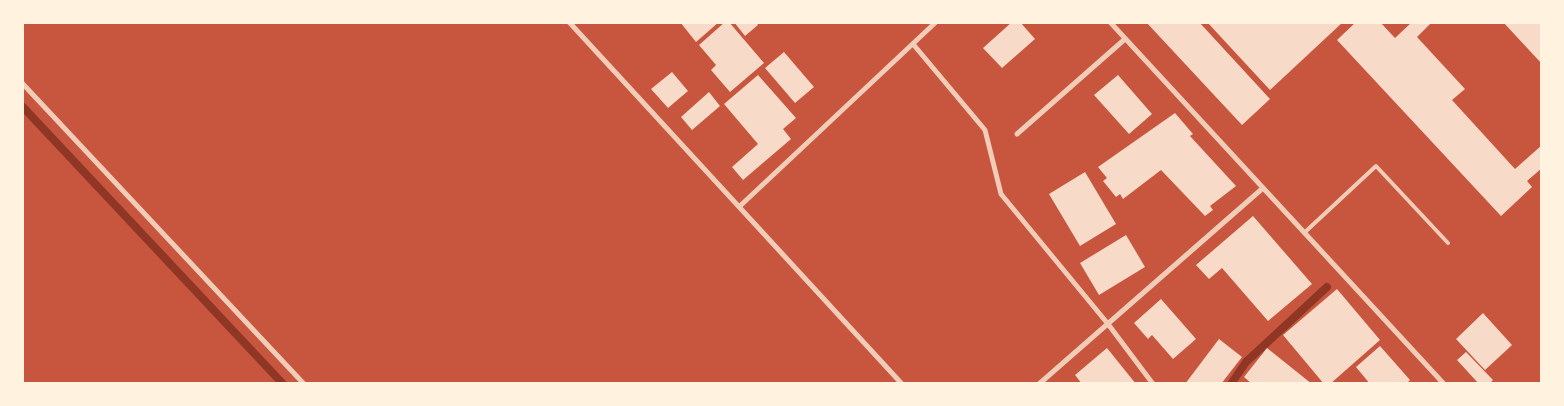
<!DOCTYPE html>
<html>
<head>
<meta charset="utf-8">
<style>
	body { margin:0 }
	#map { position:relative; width:1564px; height:406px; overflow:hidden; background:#c8553d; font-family:Lato,sans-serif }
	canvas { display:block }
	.frame { position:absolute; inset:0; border:24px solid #fff3e0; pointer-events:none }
</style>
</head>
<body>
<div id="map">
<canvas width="1564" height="406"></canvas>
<div class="frame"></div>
</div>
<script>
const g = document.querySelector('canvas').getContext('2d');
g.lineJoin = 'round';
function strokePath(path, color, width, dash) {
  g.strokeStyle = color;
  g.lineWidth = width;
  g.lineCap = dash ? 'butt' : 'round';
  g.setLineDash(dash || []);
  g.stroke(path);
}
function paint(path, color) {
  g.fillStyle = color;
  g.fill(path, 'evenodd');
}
const stream = new Path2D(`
	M22 106 283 384
	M1231 384 1246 362 1327 287`);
const building = new Path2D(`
	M680 22H719L696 42Z
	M725 22H729L764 63 730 92 711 70 716 65 699 45Z
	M734 22H756L758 25 745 36Z
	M1012 22H1020L1035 39 1002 68 983 48Z
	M1146 22H1199L1270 99 1242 125Z
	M1207 22H1343L1270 90Z
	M1356 22H1380L1395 38 1412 22H1432L1417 37 1465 89 1452 100 1515 169 1542 145V168L1527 181 1532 187 1501 216 1337 40Z
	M1503 22H1542V64Z
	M784 52 814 87 795 103 765 68Z
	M672 72 688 91 668 108 651 89Z
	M758 75 796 118 783 129 791 139 743 180 732 167 758 144 724 104Z
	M1118 75 1152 114 1129 134 1094 95Z
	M709 92 720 106 692 130 681 117Z
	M1175 113 1193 134 1190 136 1236 186 1210 206 1213 210 1205 216 1161 170 1123 199 1120 194 1116 197 1103 181 1107 178 1098 167Z
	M1085 172 1116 224 1080 246 1049 194Z
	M1253 216 1312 284 1268 321 1222 268 1209 279 1196 265Z
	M1126 235 1145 267 1099 295 1080 263Z
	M1337 289 1380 340 1330 384H1324L1283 335Z
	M1161 299 1196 339 1173 359 1152 335 1148 339 1134 323Z
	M1483 313 1512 345 1485 370 1456 339Z
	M1219 339 1242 357 1221 384H1185Z
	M1380 346 1410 380 1406 384H1370L1356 367Z
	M1107 348 1136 384H1082L1075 375Z
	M1267 348 1312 384H1252L1244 377Z
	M1466 352 1493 380 1489 384H1479L1457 360Z`);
const service = new Path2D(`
	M1304 233 1376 166 1448 243`);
const minor = new Path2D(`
	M569 22 902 384
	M1110 22 1444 384
	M913 44 985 130 1001 194 1108 324 1153 384
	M22 83 304 384
	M1017 134 1125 39
	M740 206 936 22
	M1039 384 1263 188`);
strokePath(stream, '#8f3625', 8);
paint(building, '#f7dbc8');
strokePath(service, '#f1ccb7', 4);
strokePath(minor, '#f1ccb7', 5);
</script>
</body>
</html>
